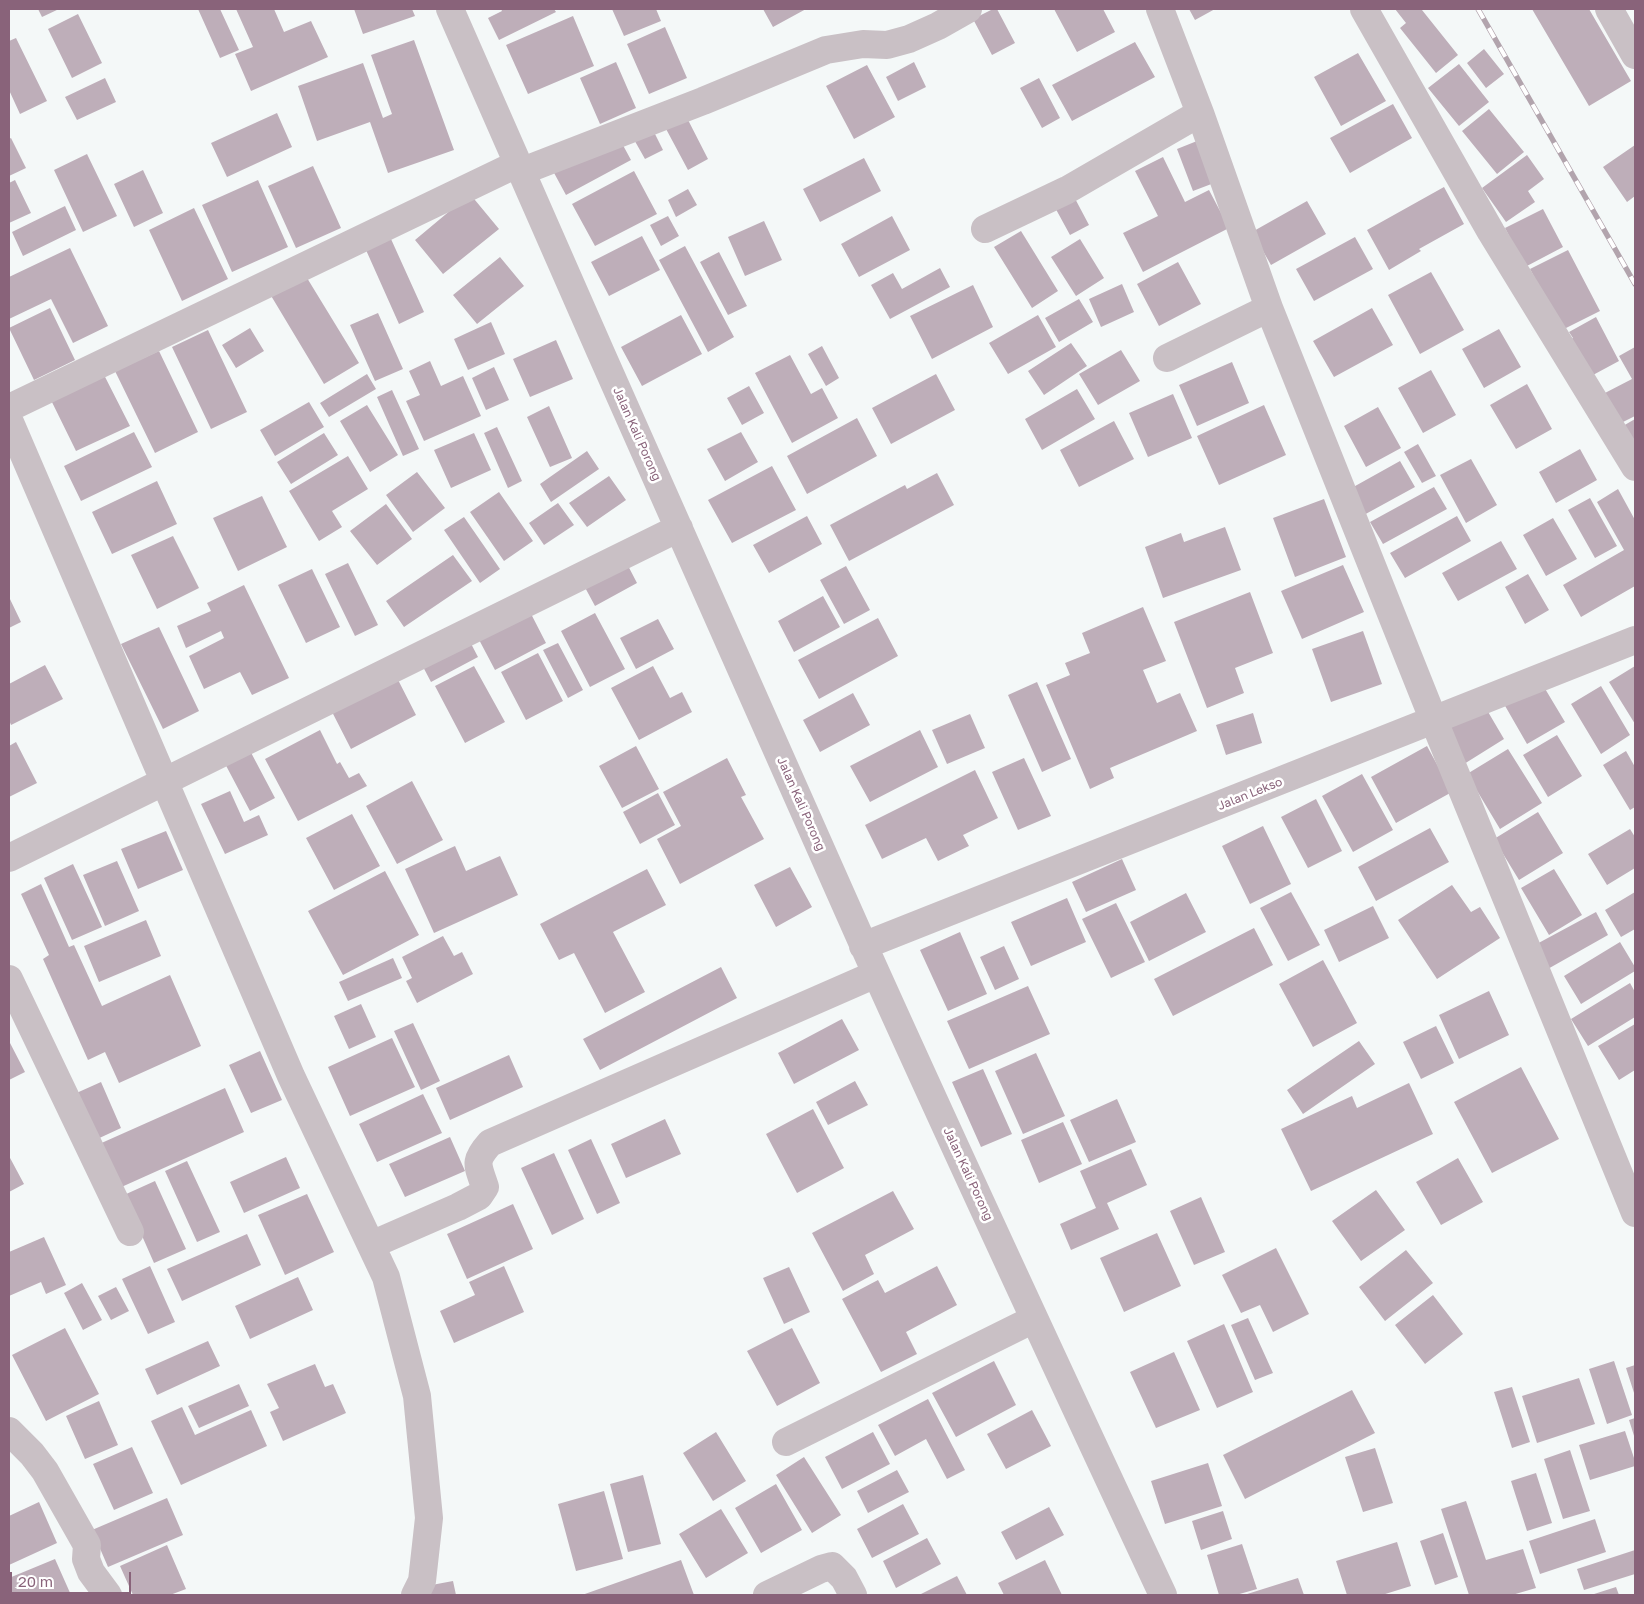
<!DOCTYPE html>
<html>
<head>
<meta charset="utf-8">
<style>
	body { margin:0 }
	#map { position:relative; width:1644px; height:1604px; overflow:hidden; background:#f4f8f8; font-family:"Golos Text",sans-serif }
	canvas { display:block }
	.frame { position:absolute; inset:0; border:10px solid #89637a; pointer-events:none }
	.scale { position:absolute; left:10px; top:1572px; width:121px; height:22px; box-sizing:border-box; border:2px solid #89637a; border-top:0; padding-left:6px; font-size:15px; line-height:18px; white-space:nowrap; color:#89637a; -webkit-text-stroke:4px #fff; paint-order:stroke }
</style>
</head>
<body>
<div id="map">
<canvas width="1644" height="1604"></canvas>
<div class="frame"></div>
<div class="scale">20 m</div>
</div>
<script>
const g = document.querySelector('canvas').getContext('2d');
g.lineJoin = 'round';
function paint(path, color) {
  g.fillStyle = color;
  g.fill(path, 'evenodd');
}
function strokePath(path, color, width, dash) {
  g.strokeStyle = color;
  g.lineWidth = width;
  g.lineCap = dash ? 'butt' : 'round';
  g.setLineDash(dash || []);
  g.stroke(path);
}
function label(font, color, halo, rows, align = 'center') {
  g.font = font + ' "Golos Text",sans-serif';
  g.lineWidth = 5;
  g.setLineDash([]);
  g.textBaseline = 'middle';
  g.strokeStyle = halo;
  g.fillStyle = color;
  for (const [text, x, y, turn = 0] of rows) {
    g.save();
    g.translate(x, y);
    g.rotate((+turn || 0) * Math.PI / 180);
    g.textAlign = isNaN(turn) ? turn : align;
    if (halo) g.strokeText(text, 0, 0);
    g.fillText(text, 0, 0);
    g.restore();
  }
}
const building = new Path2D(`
	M38 9H59L42 17Z
	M198 9H220L239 50 220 58Z
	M236 9H274L284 32 311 21 328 57 251 91 235 54 253 47Z
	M354 9H412L415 16 363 34Z
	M501 9H554L556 12 499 40 488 18 502 11Z
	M612 9H656L661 21 624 36Z
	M763 9H806L773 27Z
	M993 9H997L1015 43 992 55 973 19Z
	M1054 9H1103L1115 32 1077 52Z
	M1189 9H1215L1195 20Z
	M1395 9H1424L1422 10 1458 55 1436 73 1400 28 1406 23Z
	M1532 9H1589L1631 81 1589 106Z
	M78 14 102 63 72 78 48 29Z
	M573 16 594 66 528 94 506 45Z
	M665 27 687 78 649 94 627 44Z
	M16 38 47 101 20 114 9 90V41Z
	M414 40 454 150 388 173 370 122 317 141 298 86 363 63 383 118 392 114 371 55Z
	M1135 42 1155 77 1072 121 1052 85Z
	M1484 49 1504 74 1486 88 1467 63Z
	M1358 53 1386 101 1341 126 1314 77Z
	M616 62 636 108 600 124 580 78Z
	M914 62 926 87 898 101 886 77Z
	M1459 64 1489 102 1459 126 1428 88Z
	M867 65 895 117 854 139 826 86Z
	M105 78 116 102 77 120 65 97Z
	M1039 78 1060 118 1042 128 1020 88Z
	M1393 104 1412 138 1350 173 1330 138Z
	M1489 109 1524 152 1497 174 1462 131Z
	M277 113 292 147 227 177 211 143Z
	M686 116 708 159 688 170 665 127Z
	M651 126 663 150 645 159 632 136Z
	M618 136 631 160 566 195 553 171Z
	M11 138 26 168 9 176V139Z
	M1197 141 1214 183 1193 191 1177 149Z
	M1635 145V196L1627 202 1603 167Z
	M87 154 117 216 83 232 54 170Z
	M1527 155 1544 179 1528 191 1535 202 1506 222 1482 188Z
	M1163 157 1185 202 1209 190 1229 228 1143 272 1123 233 1158 216 1135 171Z
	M864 158 881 191 820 222 803 189Z
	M313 166 341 228 296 248 268 186Z
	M143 170 163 213 134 227 114 184Z
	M634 171 657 214 595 246 572 204Z
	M15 180 31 213 9 223V183Z
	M258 180 288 247 232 272 202 205Z
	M1444 187 1464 224 1419 249 1421 251 1389 270 1367 230Z
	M688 189 697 205 676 217 668 200Z
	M1071 191 1089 225 1070 235 1052 202Z
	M470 194 499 229 443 274 415 240Z
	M1307 201 1326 234 1271 265 1252 232Z
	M65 206 76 230 23 256 12 232Z
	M194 208 228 279 182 301 149 230Z
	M1543 209 1563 247 1525 267 1505 228Z
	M668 216 679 236 661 246 650 225Z
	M892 216 910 250 859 277 841 244Z
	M764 221 782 260 745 276 728 237Z
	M1021 231 1058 291 1032 308 994 247Z
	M642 236 660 270 609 296 591 262Z
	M1355 237 1373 269 1314 301 1296 269Z
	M391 239 424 312 399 324 366 250Z
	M1080 239 1104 278 1076 296 1051 257Z
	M685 246 734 337 708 352 659 260Z
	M70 248 108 326 73 343 51 299 9 319V277Z
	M1568 250 1600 311 1562 330 1530 269Z
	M719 252 747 306 728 315 700 262Z
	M500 257 524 286 477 324 453 295Z
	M1178 262 1201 304 1159 326 1137 284Z
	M940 268 950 287 890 319 871 285 893 273 902 289Z
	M1431 272 1464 330 1420 354 1388 295Z
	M304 273 359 363 324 384 270 294Z
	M1122 284 1134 312 1101 327 1089 299Z
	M973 285 993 327 932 359 910 316Z
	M1079 299 1093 322 1059 342 1045 318Z
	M50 308 75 360 34 380 9 328Z
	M1372 308 1393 345 1334 377 1313 341Z
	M378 313 403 369 375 381 350 325Z
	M681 315 702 354 642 386 621 347Z
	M1038 315 1056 347 1008 374 989 343Z
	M1596 317 1619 361 1593 375 1564 343 1573 338 1569 332Z
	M491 322 505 354 468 370 454 339Z
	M250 328 264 351 236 368 222 345Z
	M1499 329 1521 367 1484 388 1462 349Z
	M208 330 247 412 211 429 172 347Z
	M556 340 573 379 530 397 513 359Z
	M1071 343 1087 366 1044 395 1028 371Z
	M822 346 839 378 826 386 808 354Z
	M1635 347V416L1619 424 1603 394 1632 379 1619 356Z
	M1121 350 1140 381 1098 405 1079 374Z
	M159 351 198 432 155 453 115 371Z
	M790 355 811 394 822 388 838 418 792 443 755 373Z
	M430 361 441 386 463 376 481 416 424 441 406 401 420 395 409 371Z
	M1232 362 1249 403 1197 426 1179 385Z
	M494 367 509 400 486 410 472 378Z
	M101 369 130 426 76 451 48 394Z
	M1431 370 1456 415 1423 433 1398 388Z
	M367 374 376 389 329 417 320 403Z
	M936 374 955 410 891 444 872 408Z
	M1527 384 1552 429 1516 449 1490 405Z
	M749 386 764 413 742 425 727 398Z
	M1077 389 1095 419 1042 450 1025 419Z
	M392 390 419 449 403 456 377 397Z
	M1173 394 1192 438 1148 457 1129 413Z
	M309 402 324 427 275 456 260 430Z
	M367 405 398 455 370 472 340 421Z
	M1264 405 1286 455 1219 485 1197 436Z
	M549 406 572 458 550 467 527 417Z
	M1378 407 1401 448 1366 467 1344 426Z
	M857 418 877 456 807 494 787 456Z
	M1635 419V448L1623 426Z
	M1114 421 1134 459 1079 487 1060 450Z
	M497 427 522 481 508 488 484 433Z
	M134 432 152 467 81 501 64 466Z
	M741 432 758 462 725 481 707 449Z
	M324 433 338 455 291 484 277 462Z
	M474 433 491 470 451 488 434 450Z
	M1418 444 1436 476 1422 483 1404 452Z
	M1580 449 1597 480 1556 503 1539 472Z
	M587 451 599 469 551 502 540 484Z
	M348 456 368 489 332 511 342 527 319 541 289 491Z
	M1471 459 1497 505 1466 523 1440 475Z
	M1400 461 1415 487 1362 516 1348 490Z
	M772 466 796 510 732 543 708 500Z
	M417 472 445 508 413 532 386 495Z
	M937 473 954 505 849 561 830 525 905 485 907 489Z
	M609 476 626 500 587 527 569 503Z
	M157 481 177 524 112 554 92 512Z
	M1434 487 1447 509 1383 544 1370 522Z
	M1618 489 1635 520V586L1581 617 1563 585 1624 550 1597 502Z
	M499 492 533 541 504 561 470 512Z
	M262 496 287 547 238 571 213 518Z
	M1590 498 1617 546 1595 558 1568 510Z
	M1324 499 1346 557 1295 577 1273 518Z
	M558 503 574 525 544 545 529 523Z
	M386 504 412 539 377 565 350 531Z
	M807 516 822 544 769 573 753 545Z
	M1457 516 1471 541 1405 578 1390 553Z
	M464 517 500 569 480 583 444 530Z
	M1553 518 1577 559 1546 576 1523 535Z
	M1225 527 1241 570 1163 598 1145 547 1181 533 1184 542Z
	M173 536 199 588 157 609 131 555Z
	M1501 541 1517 569 1458 601 1442 573Z
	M453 555 472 581 404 627 386 601Z
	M624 558 637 583 595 606 581 580Z
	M348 563 378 625 355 636 325 574Z
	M1343 565 1364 612 1302 639 1281 591Z
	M846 566 870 610 844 624 820 580Z
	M312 569 340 627 306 643 278 585Z
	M1528 574 1549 610 1525 624 1505 587Z
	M244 585 289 678 252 695 240 672 204 689 189 656 224 638 221 631 186 648 177 626 211 611 207 603Z
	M1250 592 1273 653 1235 668 1244 693 1207 708 1174 622Z
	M823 596 840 627 794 652 778 621Z
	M9 597 21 622 9 628Z
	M1143 607 1166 661 1143 670 1157 703 1180 693 1197 731 1110 768 1114 778 1090 789 1046 685 1070 675 1065 663 1090 653 1082 633Z
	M528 608 546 643 495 670 476 634Z
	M595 613 625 669 590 687 561 631Z
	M878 618 898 656 819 699 798 660Z
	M658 619 674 649 636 669 620 638Z
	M159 627 199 711 163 729 121 644Z
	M1363 631 1382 684 1331 702 1312 649Z
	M467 636 478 657 431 682 420 661Z
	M558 643 583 690 568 698 543 650Z
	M538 653 563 701 526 720 501 672Z
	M45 665 63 699 11 725 9 720V684Z
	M474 666 505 722 465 743 435 686Z
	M653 666 670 698 682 692 692 712 639 740 611 688Z
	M1635 666V724L1609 682Z
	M394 672 416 715 351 749 329 706Z
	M1037 682 1071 759 1042 772 1008 695Z
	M1541 682 1565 722 1527 744 1504 704Z
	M1601 686 1630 735 1601 754 1571 704Z
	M853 693 870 725 820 752 803 720Z
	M1484 705 1504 739 1464 764 1443 730Z
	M1253 713 1262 743 1226 755 1216 725Z
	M970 714 985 748 947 764 932 730Z
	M320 730 337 764 340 762 349 778 359 773 367 786 298 821 265 759Z
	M920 730 938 767 870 802 850 766Z
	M1557 735 1582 776 1548 797 1523 755Z
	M16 742 37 783 9 797V746Z
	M247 745 275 798 250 811 222 758Z
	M636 746 659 789 622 808 599 766Z
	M1427 746 1452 792 1396 823 1371 777Z
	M1508 749 1542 803 1500 829 1467 774Z
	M1626 751 1635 767V807L1630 810 1603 765Z
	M727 758 746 795 741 797 764 839 680 884 657 839 681 826 663 792Z
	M1024 758 1051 816 1018 830 992 772Z
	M975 770 998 818 963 835 969 846 938 861 926 838 882 859 865 825Z
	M1362 774 1393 830 1353 852 1322 796Z
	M412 781 443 840 397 864 366 806Z
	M230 791 244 822 259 815 268 835 225 854 201 804Z
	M658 793 675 825 640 844 623 812Z
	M1316 799 1342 851 1308 868 1281 817Z
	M1538 812 1563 853 1519 880 1494 839Z
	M352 814 380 866 334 890 306 838Z
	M1263 826 1291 884 1250 904 1222 846Z
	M1430 828 1449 862 1376 901 1358 867Z
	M1630 829 1635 837V868L1607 885 1588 854Z
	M166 831 183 870 138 889 121 849Z
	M455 846 466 871 500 856 518 895 434 933 405 869Z
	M1122 859 1136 890 1086 912 1072 882Z
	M117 861 139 911 105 926 83 875Z
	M73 864 102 927 72 940 44 878Z
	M790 867 812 907 776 927 754 885Z
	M647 869 666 905 613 932 645 992 605 1013 574 953 559 960 540 924Z
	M1554 869 1582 915 1549 935 1521 888Z
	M385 871 419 935 343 975 308 911Z
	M41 884 69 947 74 945 102 1006 170 975 201 1046 119 1083 105 1052 88 1060 43 959 49 955 21 894Z
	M1452 885 1471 912 1480 907 1500 938 1437 979 1398 920Z
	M1291 892 1320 945 1288 961 1260 908Z
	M1635 892V929L1621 937 1605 910Z
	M1186 893 1206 932 1149 961 1130 922Z
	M1067 898 1086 942 1031 966 1011 922Z
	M1116 903 1145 962 1111 978 1082 919Z
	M1373 906 1389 938 1339 962 1324 930Z
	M1596 912 1608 935 1546 970 1533 946Z
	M146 920 161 956 99 982 84 946Z
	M1254 928 1273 965 1173 1016 1154 979Z
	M960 932 987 994 948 1011 920 950Z
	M443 936 454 956 462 952 473 974 417 1003 406 981 412 978 402 957Z
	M1620 942 1635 967V971L1581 1004 1564 976Z
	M1004 946 1019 979 995 990 980 957Z
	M393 958 402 978 348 1001 339 982Z
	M1323 960 1357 1023 1313 1047 1279 984Z
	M721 967 737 998 600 1070 583 1039Z
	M1630 983 1635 992V1017L1588 1046 1571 1019Z
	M1028 986 1050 1034 969 1069 947 1021Z
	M1489 991 1509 1035 1459 1059 1439 1015Z
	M361 1004 376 1037 349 1049 334 1016Z
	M842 1019 859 1050 794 1084 778 1053Z
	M413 1023 440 1081 421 1090 394 1031Z
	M1635 1024V1070L1619 1080 1598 1046Z
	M1436 1026 1454 1063 1421 1079 1403 1042Z
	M392 1038 415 1087 350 1116 328 1067Z
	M9 1041 25 1072 9 1080Z
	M1359 1041 1375 1064 1303 1114 1287 1090Z
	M260 1051 282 1100 251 1113 229 1065Z
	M1036 1053 1065 1116 1023 1134 995 1071Z
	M509 1055 523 1087 450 1120 436 1088Z
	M1521 1067 1559 1139 1492 1173 1454 1102Z
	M983 1069 1012 1134 981 1147 952 1082Z
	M855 1081 868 1105 828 1125 816 1102Z
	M101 1082 121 1128 93 1141 72 1095Z
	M1409 1083 1433 1134 1311 1191 1281 1129 1352 1096 1357 1108Z
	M225 1088 244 1132 117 1189 97 1145Z
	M423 1094 442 1133 377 1162 359 1124Z
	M1117 1099 1136 1142 1089 1162 1070 1120Z
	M813 1109 844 1168 797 1193 766 1134Z
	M665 1119 681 1154 626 1178 611 1144Z
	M1063 1122 1082 1164 1039 1183 1021 1140Z
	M450 1137 465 1171 405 1197 389 1164Z
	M591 1139 620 1203 597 1214 568 1150Z
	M1131 1149 1147 1185 1107 1203 1119 1229 1071 1250 1060 1224 1096 1208 1080 1171Z
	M554 1153 584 1219 552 1235 521 1168Z
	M9 1156 24 1184 9 1192Z
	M286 1157 300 1188 244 1213 230 1182Z
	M1458 1158 1483 1202 1441 1225 1416 1182Z
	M187 1161 220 1232 197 1242 165 1171Z
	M155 1181 186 1249 154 1263 124 1195Z
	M1376 1190 1405 1230 1361 1261 1332 1221Z
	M893 1191 914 1229 865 1255 874 1274 843 1291 812 1233Z
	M307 1194 334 1252 285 1275 258 1215Z
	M1201 1197 1225 1252 1194 1265 1170 1211Z
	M513 1204 533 1249 467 1279 447 1234Z
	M1157 1233 1181 1286 1124 1312 1100 1258Z
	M247 1234 261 1265 182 1301 167 1269Z
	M44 1237 66 1285 46 1294 41 1282 9 1296V1252Z
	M1276 1248 1309 1314 1273 1332 1260 1305 1241 1313 1222 1275Z
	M1406 1250 1433 1283 1385 1321 1359 1287Z
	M150 1266 175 1322 148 1334 122 1279Z
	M504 1266 524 1312 454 1343 440 1311 475 1295 469 1282Z
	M937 1266 957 1305 906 1332 917 1354 881 1372 842 1299 878 1280 885 1293Z
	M789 1267 810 1312 784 1324 763 1278Z
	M298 1277 313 1310 250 1339 235 1306Z
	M82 1283 102 1320 83 1330 64 1293Z
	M116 1287 129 1311 111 1320 98 1296Z
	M1433 1295 1463 1334 1425 1364 1395 1325Z
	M1248 1318 1273 1373 1255 1380 1231 1325Z
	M1224 1324 1253 1392 1217 1408 1187 1341Z
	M65 1328 99 1394 46 1421 12 1355Z
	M792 1328 820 1383 777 1406 747 1351Z
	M208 1341 220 1366 157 1395 145 1369Z
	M1174 1352 1200 1410 1156 1428 1130 1372Z
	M994 1361 1016 1405 956 1437 932 1393Z
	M1614 1361 1632 1415 1607 1424 1589 1369Z
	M315 1364 325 1387 333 1384 346 1413 283 1441 270 1412 279 1408 267 1384Z
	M1635 1365V1396L1626 1368Z
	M1579 1378 1595 1424 1537 1443 1522 1396Z
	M239 1384 249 1406 199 1428 188 1406Z
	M1512 1387 1530 1442 1512 1448 1494 1392Z
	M1352 1390 1375 1433 1245 1499 1223 1455Z
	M928 1399 965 1470 947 1479 926 1439 895 1456 878 1425Z
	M99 1401 118 1445 85 1459 66 1416Z
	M182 1407 195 1435 251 1410 267 1446 181 1485 151 1421Z
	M1032 1410 1051 1446 1006 1469 987 1434Z
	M1635 1418V1439L1629 1420Z
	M1625 1431 1635 1461V1466L1590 1480 1579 1445Z
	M716 1432 746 1481 713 1501 683 1453Z
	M873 1432 890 1464 842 1489 825 1457Z
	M132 1447 153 1493 114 1510 93 1464Z
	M1375 1448 1393 1503 1363 1512 1345 1457Z
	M1570 1450 1590 1511 1563 1519 1544 1459Z
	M804 1457 841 1515 812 1533 776 1475Z
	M1208 1463 1222 1506 1165 1524 1151 1481Z
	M897 1470 909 1492 868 1513 857 1491Z
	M1536 1473 1552 1523 1527 1531 1511 1481Z
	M643 1475 661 1544 628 1552 610 1484Z
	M776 1484 802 1530 761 1553 735 1508Z
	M604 1491 623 1559 576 1571 558 1504Z
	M167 1498 183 1535 108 1567 92 1530Z
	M1466 1501 1486 1560 1523 1549 1536 1588 1512 1595H1469L1441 1509Z
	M39 1502 57 1543 9 1565V1516Z
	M903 1504 919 1534 872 1558 857 1529Z
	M1049 1507 1064 1535 1016 1560 1001 1532Z
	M721 1509 748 1553 706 1578 679 1534Z
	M1223 1511 1232 1539 1201 1550 1192 1521Z
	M1595 1519 1606 1552 1540 1574 1529 1541Z
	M1443 1533 1458 1577 1435 1585 1420 1541Z
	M927 1538 941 1564 896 1588 883 1561Z
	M1397 1542 1411 1586 1382 1595H1347L1336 1561Z
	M1242 1544 1257 1589 1236 1595H1219L1207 1555Z
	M167 1545 186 1589 170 1595H133L120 1566Z
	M1635 1550V1574L1584 1590 1577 1569Z
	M55 1559 71 1595H9V1578Z
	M681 1560 694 1595H582Z
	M1045 1560 1062 1595H1004L998 1583Z
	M957 1576 967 1595H919Z
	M1298 1578 1304 1595H1244Z
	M453 1581 456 1595H423L421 1587Z
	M1616 1587 1619 1595H1591Z`);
const minor = new Path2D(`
	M450 9C587 321 723 633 863 944 961 1162 1062 1379 1163 1595
	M1160 9 1200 113 1269 308 1434 721 1635 1213
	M1364 9 1491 232 1635 467
	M1609 9 1635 55
	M520 172 703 101 826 50 863 44 887 45 909 39 938 26 968 9
	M985 229 1067 190 1200 113
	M1167 358 1269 308
	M9 408 517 164
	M9 420 291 1076 386 1277 417 1396 429 1518 422 1581 415 1595
	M9 858 679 528
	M863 946 1635 640
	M9 979 130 1232
	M371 1245 458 1207 479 1196 485 1187C478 1165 473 1162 490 1143L876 974
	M9 1431 32 1454 45 1471 87 1545 86 1559 91 1572 108 1595
	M786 1442 1034 1319
	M767 1595 821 1569 832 1566 844 1578 853 1595`);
const rail = new Path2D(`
	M1478 9 1635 284`);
const streetNames = [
	["Jalan Kali Porong",637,434,66],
	["Jalan Lekso",1250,794,-22],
	["Jalan Kali Porong",801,804,66],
	["Jalan Kali Porong",968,1174,65]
];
paint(building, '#beaeb9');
strokePath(minor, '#c9c0c5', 28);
strokePath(rail, '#b2a4ad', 5.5);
strokePath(rail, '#fff', 4, [11]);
label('12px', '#89637a', '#fff', streetNames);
</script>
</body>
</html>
